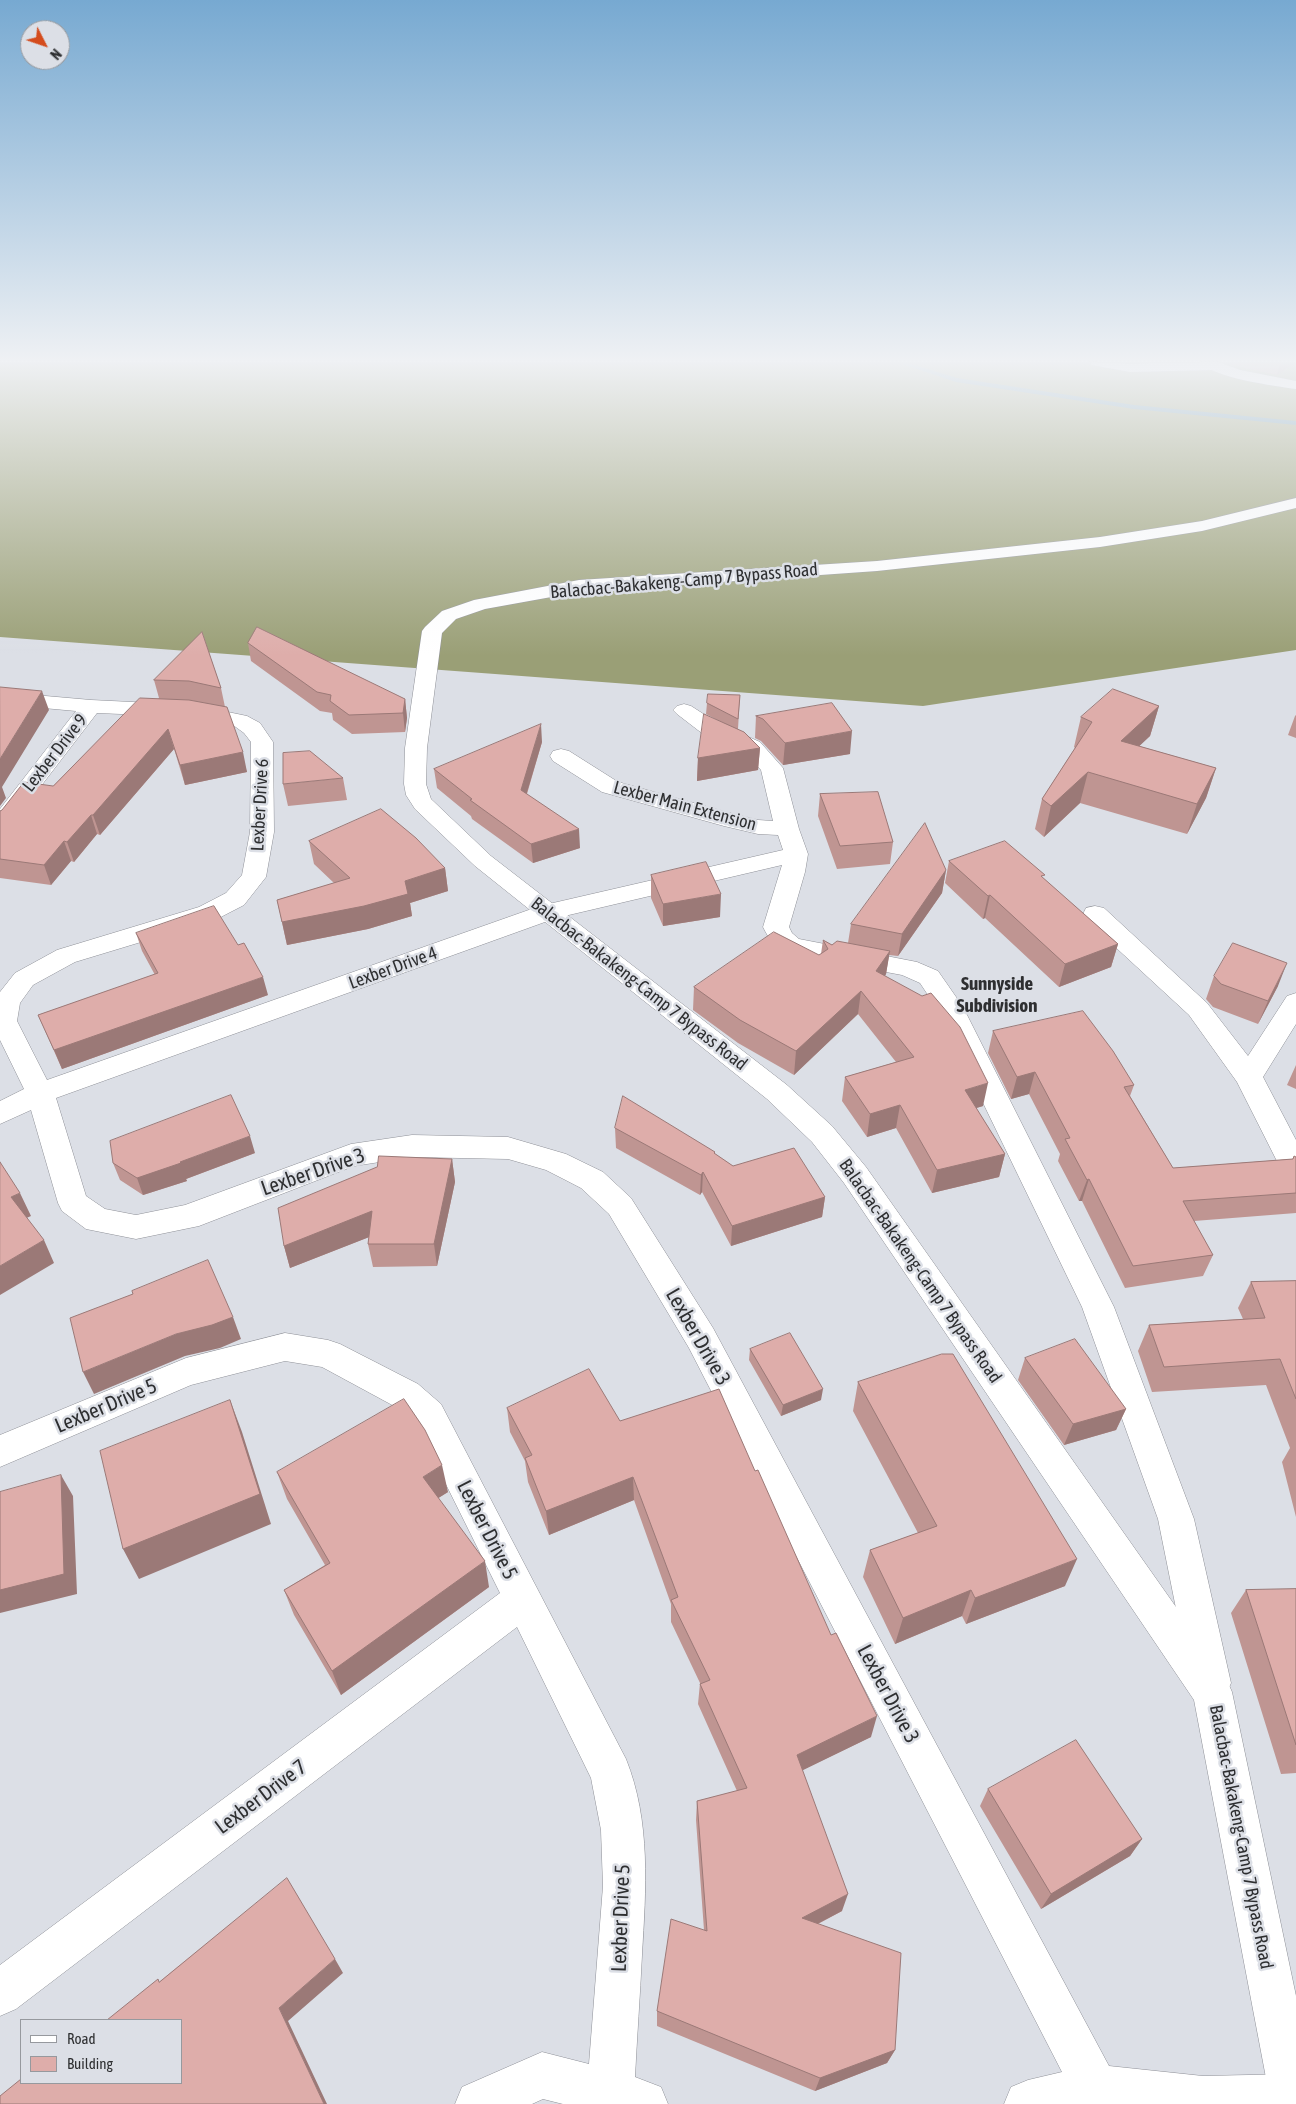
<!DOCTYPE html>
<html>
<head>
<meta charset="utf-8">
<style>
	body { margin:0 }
	#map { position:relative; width:1296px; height:2104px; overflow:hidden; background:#dcdfe6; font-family:"Asap Condensed",sans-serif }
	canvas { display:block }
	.legend { position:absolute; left:20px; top:2019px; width:162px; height:65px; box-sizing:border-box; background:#dcdfe6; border:1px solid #96999e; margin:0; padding:6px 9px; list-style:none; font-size:15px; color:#2e2f31 }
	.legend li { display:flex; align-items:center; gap:10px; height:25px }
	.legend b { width:25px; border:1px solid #96999e }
	.north { position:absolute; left:20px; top:20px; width:50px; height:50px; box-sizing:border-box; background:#dcdfe6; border:1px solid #96999e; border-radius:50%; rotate:131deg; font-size:14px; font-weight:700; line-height:20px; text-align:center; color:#2e2f31 }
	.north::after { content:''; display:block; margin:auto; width:18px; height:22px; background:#d44c1d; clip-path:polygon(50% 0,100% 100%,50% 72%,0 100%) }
</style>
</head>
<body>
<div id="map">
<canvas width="1296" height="2104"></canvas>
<ul class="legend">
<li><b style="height:6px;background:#fff"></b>Road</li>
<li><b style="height:14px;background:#deadaa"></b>Building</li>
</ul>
<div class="north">N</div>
</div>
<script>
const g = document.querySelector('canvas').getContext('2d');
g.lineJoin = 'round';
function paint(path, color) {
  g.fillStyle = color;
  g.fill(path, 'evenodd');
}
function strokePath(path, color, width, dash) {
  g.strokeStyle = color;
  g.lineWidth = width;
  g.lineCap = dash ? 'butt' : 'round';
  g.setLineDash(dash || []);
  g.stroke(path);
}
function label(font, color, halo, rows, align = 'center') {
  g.font = font + ' "Asap Condensed",sans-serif';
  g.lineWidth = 5;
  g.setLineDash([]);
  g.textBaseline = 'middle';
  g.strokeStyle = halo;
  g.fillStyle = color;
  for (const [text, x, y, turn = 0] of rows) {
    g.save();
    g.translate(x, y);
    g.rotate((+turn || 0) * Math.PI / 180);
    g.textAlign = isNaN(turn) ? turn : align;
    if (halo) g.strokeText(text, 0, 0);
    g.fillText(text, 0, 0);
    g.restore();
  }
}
const forest = new Path2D(`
	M0 362H1296V650L923 706 0 637Z`);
const stream = new Path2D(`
	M896 362H905L957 378 1134 405 1296 421V425L1134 409 956 382Z`);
const street = new Path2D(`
	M1090 362 1130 364 1213 362 1219 366 1217 369 1212 370 1130 372 1092 365Z
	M0 692 91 700 194 705 247 716 260 723 273 742 274 832 266 877 244 905 217 919 75 962 33 985 20 1003 17 1021 47 1080 540 906 783 850 778 835 758 834 724 826 602 792 553 761 550 756 553 751 561 749 569 751 618 782 730 813 758 820 773 821 761 770 744 752 703 734 677 714 673 710 677 706 684 704 691 706 719 724 760 742 783 768 799 829 808 854 805 872 789 927 792 933 799 939 917 962 938 971 963 1007 1114 1307 1194 1519 1231 1683 1225 1697 1211 1703 1197 1697 1191 1683 1158 1519 1082 1307 938 1010 920 983 902 975 791 954C776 950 770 941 763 927L782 865 556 918 56 1098 86 1196 105 1209 136 1215 185 1205 351 1144 412 1135 508 1137 566 1154 603 1172 631 1198 713 1328 1109 2066 1203 2076 1294 2074 1296 2075V2104H1004L1011 2087 1028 2080 1062 2072 689 1348 609 1214 581 1188 546 1170 508 1159 412 1157 354 1166 199 1226 136 1239 86 1229 62 1211 58 1203 31 1110 0 1124V1101L24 1089 0 1040V992L15 973 57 950 199 907 226 893 242 875 250 832 251 742 244 733 233 725 194 717 97 713 8 829 0 831V809L76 711 0 704Z
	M1095 906 1104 908 1207 1003 1248 1056 1287 996 1296 993V1024L1263 1077 1296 1140V1180L1285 1177 1237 1082 1189 1015 1086 920 1083 914 1086 908Z
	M285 1333 328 1340 340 1344 418 1384 441 1404 626 1759C651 1821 646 1890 642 1955 640 1996 637 2037 635 2077L661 2087 668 2104H563L543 2099 532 2104H455L462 2087 542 2052 589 2064 603 1886 601 1830 591 1778 517 1627 16 2009 0 2016V1965L500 1593 417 1426 394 1406 322 1367 285 1361 191 1385 0 1467V1435L186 1358Z`);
const secondary = new Path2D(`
	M1201 362H1218L1240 370 1296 381V389C1276 386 1212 378 1201 362Z
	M1296 498V508L1202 531 1100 547 877 571 579 592 485 609 456 619 442 633 427 748 426 784 431 799 491 856 787 1085 832 1126 866 1167 1226 1678 1232 1692 1296 1996V2104H1271L1194 1700 844 1183 812 1142 767 1099 475 866 415 809 406 795 404 784 405 748 422 631 425 627 442 611 474 600 579 580 877 561 1100 537 1202 521Z`);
const wall = new Path2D(`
	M1233 362H1296V363L1277 375 1232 365Z
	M202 632 221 688 225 707 247 772 185 785 174 749 100 835 97 834 74 862 71 861 51 885 0 878V811L53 786 159 698 154 680Z
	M248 643 405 699 407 718 405 732 352 734 333 720 332 713 320 711 251 661Z
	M740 695 738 729 760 748 758 770 697 781 698 758 723 723 706 714 707 703Z
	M1159 706 1150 736 1139 746 1216 768 1206 798 1187 834 1080 803 1044 837 1035 829 1042 799 1075 748 1074 747 1081 717Z
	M1296 715V738L1288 735 1295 716Z
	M756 716 850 754 783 765 761 741 755 738Z
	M542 742 527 794 580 848 533 863 472 819 471 816 437 788 434 769Z
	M343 778 347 800 288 806 283 784Z
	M820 794 893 842 890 864 837 869 818 816Z
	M309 841 445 868 448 891 410 903 412 916 368 929 287 945 277 900 334 883 314 864Z
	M949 861 1044 879 1118 944 1111 967 1059 987 985 918 983 919 945 883Z
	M946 870 942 893 898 956 889 955 886 974 885 976 983 1106 976 1108 1005 1154 999 1177 932 1193 896 1128 867 1137 842 1101 845 1077 896 1062 858 1014 794 1075 738 1043 693 1010 694 987 819 955 821 954 823 940 832 945 848 943 851 924Z
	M651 875 720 917 663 926 651 898Z
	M136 933 268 995 62 1069 38 1015 155 975 142 951Z
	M1214 976 1278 986 1258 1024 1213 1007 1206 999Z
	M993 1031 1134 1085 1130 1096 1173 1168 1292 1159 1296 1157V1213L1194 1221 1213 1255 1203 1276 1125 1288 1082 1201H1079L1058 1161 1060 1154 1029 1094 1011 1099 988 1053Z
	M1296 1065V1089L1287 1085Z
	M615 1128 715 1152V1154L733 1166 825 1197 822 1217 731 1246 702 1192 700 1195 616 1148Z
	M255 1153 186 1179 187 1181 143 1195 120 1180 113 1163Z
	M452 1159 455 1182 437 1266 373 1267 368 1244 369 1237 290 1268 284 1246Z
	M1296 1281V1517L1282 1462 1290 1448 1266 1385 1152 1392 1138 1351 1149 1325 1243 1319 1238 1308 1251 1282Z
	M750 1349 821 1400 781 1416 749 1360Z
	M1025 1358 1126 1409 1116 1430 1064 1445 1018 1380Z
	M858 1382 1065 1586 966 1624 962 1616 895 1644 863 1577 870 1550 918 1533 853 1411Z
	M507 1408 620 1421 871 1737 802 1770 842 1911 818 1924 895 2050 887 2063 815 2091 657 2026V2011L704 1930 696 1820 697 1801 737 1791 698 1704 700 1683 671 1622V1604L634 1500 549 1535 528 1482 525 1461 510 1432Z
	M277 1472 448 1492 438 1498 489 1587 341 1695 294 1615 284 1590 325 1565 287 1499Z
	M1296 1589V1773L1281 1774 1231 1613 1246 1590Z
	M988 1789 1142 1839 1130 1856 1041 1909 980 1806Z`);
const shadedWall = new Path2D(`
	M1281 362H1296V363L1277 375Z
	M42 691 49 710 2 787 6 798 0 806V759Z
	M405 699 407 718 405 732 403 713Z
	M1159 706 1150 736 1113 771 1121 741Z
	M541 724 542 742 522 809 521 790Z
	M168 729 174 749 100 835 93 815Z
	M852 731 850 754 783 765 785 743Z
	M760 748 758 770 697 781 698 758Z
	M243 752 247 772 185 785 180 765Z
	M1216 768 1206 798 1187 834 1197 804Z
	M1088 772 1080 803 1044 837 1051 806Z
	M91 815 97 834 74 862 67 842Z
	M579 829 580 848 533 863 531 844Z
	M64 841 71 861 51 885 44 865Z
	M445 868 448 891 410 903 412 916 368 929 287 945 282 922Z
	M946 870 942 893 898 956 902 934Z
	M721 894 720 917 663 926V904Z
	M990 895 985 918 983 919 988 896Z
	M1118 944 1111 967 1059 987 1065 964Z
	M890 951 886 974 873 994 876 971Z
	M1287 963 1278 986 1258 1024 1268 1001Z
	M263 977 268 995 62 1069 54 1050Z
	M861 991 858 1014 794 1075 796 1051Z
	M1035 1072 1029 1094 1011 1099 1017 1077Z
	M988 1083 983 1106 960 1113 965 1090Z
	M900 1105 896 1128 867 1137 870 1114Z
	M250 1136 255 1153 186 1179 187 1181 143 1195 137 1178Z
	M1005 1154 999 1177 932 1193 937 1170Z
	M452 1159 455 1182 437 1266 434 1244Z
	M703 1172 702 1192 700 1195 701 1175Z
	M1089 1179 1082 1201H1079L1087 1180Z
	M20 1193 31 1216 22 1220 11 1197Z
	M825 1197 822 1217 731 1246 732 1226Z
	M372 1211 377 1234 290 1268 284 1246Z
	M44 1240 54 1263 0 1295V1266Z
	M233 1317 241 1339 220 1348 185 1356 94 1394 83 1372 176 1334Z
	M823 1389 821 1400 781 1416 783 1405Z
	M230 1400 242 1432 271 1524 139 1579 123 1549Z
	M1126 1409 1116 1430 1064 1445 1073 1424Z
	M442 1465 448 1492 429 1504 423 1477Z
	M61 1475 73 1496 77 1594 0 1613V1590Z
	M633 1477 634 1500 549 1535 546 1511Z
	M1077 1559 1065 1586 966 1624 975 1598Z
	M485 1561 489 1587 341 1695 332 1671Z
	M971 1590 962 1616 895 1644 903 1618Z
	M877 1716 871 1737 793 1775 797 1755Z
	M1142 1839 1130 1856 1041 1909 1051 1894Z
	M848 1894 842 1911 798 1934 802 1918Z
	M335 1959 343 1973 288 2021 327 2104H324L279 2008Z
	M895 2050 887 2063 815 2091 820 2078Z`);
const building = new Path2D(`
	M257 627 405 699 403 713 349 715 330 701 331 695 317 692 248 643Z
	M202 632 221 688 189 681 154 680Z
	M0 687 42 691 0 759Z
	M1113 689 1159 706 1121 741 1216 768 1197 804 1088 772 1051 806 1042 799 1092 722 1081 717Z
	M708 694 740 695 738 719 707 703Z
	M140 698 189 700 227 707 243 752 180 765 168 729 93 815H91L67 842 64 841 44 865 0 859V811L2 810 24 782 53 786Z
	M832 703 852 731 785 743 763 719 756 716Z
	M704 714 744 732 760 748 698 758Z
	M541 724 521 790 579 829 531 844 470 800 472 799 434 769Z
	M310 751 343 778 283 784V753Z
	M878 792 893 842 840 846 820 794Z
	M381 809 416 838 445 868 405 881 408 894 364 906 282 922 277 900 350 878 309 841Z
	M925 823 946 870 902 934 851 924Z
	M1005 841 1045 875 1041 876 1118 944 1065 964 990 895 988 896 949 861Z
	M706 862 721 894 663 904 651 875Z
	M214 906 238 945 244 943 263 977 54 1050 38 1015 158 973 136 933Z
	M774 932 819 955 828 949 823 940 832 945 837 941 890 951 876 971 922 996 931 993 960 1027 988 1083 965 1090 1005 1154 937 1170 900 1105 870 1114 845 1077 914 1057 861 991 796 1051 740 1020 694 987Z
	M1233 943 1287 963 1268 1001 1221 984 1214 976Z
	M1083 1011 1113 1051 1134 1085 1124 1087 1173 1168 1293 1159 1294 1156 1296 1157V1193L1183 1201 1213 1255 1133 1266 1089 1179 1087 1180 1065 1139 1070 1138 1035 1072 1017 1077 993 1031Z
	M231 1095 250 1136 180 1162 181 1163 137 1178 113 1163 110 1141Z
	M623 1096 715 1152 714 1153 733 1166 794 1148 825 1197 732 1226 703 1172 701 1175 615 1128Z
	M379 1156 452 1159 434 1244H368L372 1211 284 1246 278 1208 377 1167Z
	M0 1162 20 1193 11 1197 44 1240 0 1266Z
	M208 1260 233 1317 212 1325 176 1334 83 1372 70 1318 133 1294 132 1291Z
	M1296 1281V1399L1280 1359 1164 1367 1149 1325 1265 1318 1251 1282Z
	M790 1333 823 1389 783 1405 750 1349Z
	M1075 1339 1126 1409 1073 1424 1025 1358Z
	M942 1354H953L1077 1559 975 1598 971 1590 903 1618 870 1550 937 1526 858 1382Z
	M589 1369 620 1421 719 1389 755 1471 758 1470 831 1635 836 1633 877 1716 797 1755 848 1894 802 1918 901 1953 895 2050 820 2078 657 2011 671 1919 707 1931 697 1801 747 1788 700 1684 710 1680 671 1600 678 1597 633 1477 546 1511 525 1458 532 1455 507 1408Z
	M404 1399 425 1430 442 1465 423 1477 485 1561 332 1671 284 1590 330 1563 277 1472Z
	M230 1400 260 1494 123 1549 100 1451Z
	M61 1475 64 1574 0 1590V1492Z
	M1296 1589V1745L1246 1590Z
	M1076 1740 1142 1839 1051 1894 988 1789Z
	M287 1878 335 1959 279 2008 324 2104H0V2096L21 2079V2083H181V2020H107L158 1979 159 1982Z`);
const streetNames = [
	["Balacbac-Bakakeng-Camp 7 Bypass Road",684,581,-5],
	["Lexber Drive 9",55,753,-52],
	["Lexber Drive 6",260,805,-87],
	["Lexber Main Extension",685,806,15],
	["Lexber Drive 4",393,968,-20],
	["Balacbac-Bakakeng-Camp 7 Bypass Road",639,984,38],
	["Balacbac-Bakakeng-Camp 7 Bypass Road",920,1271,55],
	["Balacbac-Bakakeng-Camp 7 Bypass Road",1241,1837,79]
];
const neighbourhoodNames = [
	["Sunnyside",997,984],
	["Subdivision",997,1006]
];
const nearStreetnames = [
	["Lexber Drive 3",313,1172,-19],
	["Lexber Drive 3",698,1337,60],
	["Lexber Drive 5",106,1406,-23],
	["Lexber Drive 5",487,1530,63],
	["Lexber Drive 3",888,1694,62],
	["Lexber Drive 7",261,1797,-37],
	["Lexber Drive 5",621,1918,-88]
];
paint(forest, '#9a9f76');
paint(stream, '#6d98af');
strokePath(street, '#8e9097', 1);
strokePath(secondary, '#8e9097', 1);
paint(street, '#fff');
paint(secondary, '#fff');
paint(wall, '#bf9592');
paint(shadedWall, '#9b7977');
paint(building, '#deadaa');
strokePath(building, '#9b7977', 1);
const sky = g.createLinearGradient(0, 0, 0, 656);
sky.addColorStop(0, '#77a9d1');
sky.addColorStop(0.55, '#eff1f4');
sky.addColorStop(1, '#eff1f400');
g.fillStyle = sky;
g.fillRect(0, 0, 1296, 656);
label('18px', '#2e2f31', '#dcdfe6', streetNames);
label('bold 19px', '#2e2f31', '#dcdfe6', neighbourhoodNames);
label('21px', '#2e2f31', '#dcdfe6', nearStreetnames);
</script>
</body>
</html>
